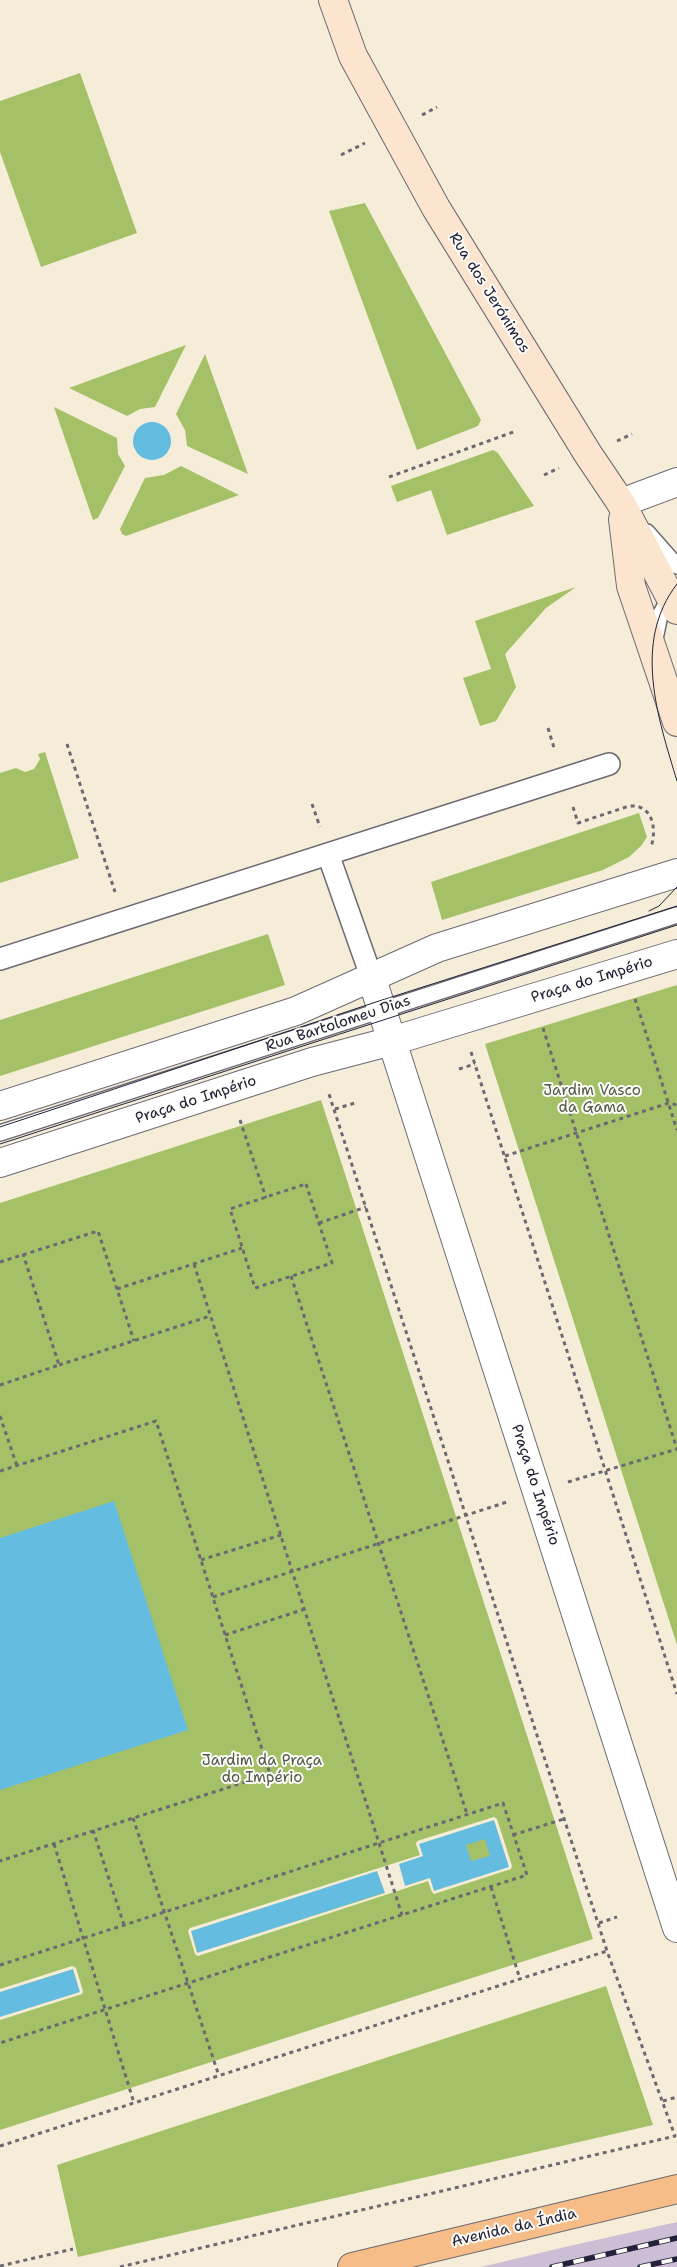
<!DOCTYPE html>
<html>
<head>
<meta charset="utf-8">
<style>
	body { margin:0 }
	canvas { display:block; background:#f6edd9 }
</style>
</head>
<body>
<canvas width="677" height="2267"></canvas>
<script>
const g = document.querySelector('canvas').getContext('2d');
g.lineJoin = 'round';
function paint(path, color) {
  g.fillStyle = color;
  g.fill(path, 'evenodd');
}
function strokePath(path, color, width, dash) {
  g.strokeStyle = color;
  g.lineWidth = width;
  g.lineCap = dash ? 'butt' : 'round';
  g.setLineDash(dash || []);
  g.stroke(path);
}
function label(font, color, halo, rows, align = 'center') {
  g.font = font + ' "Shantell Sans",sans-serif';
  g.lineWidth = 4;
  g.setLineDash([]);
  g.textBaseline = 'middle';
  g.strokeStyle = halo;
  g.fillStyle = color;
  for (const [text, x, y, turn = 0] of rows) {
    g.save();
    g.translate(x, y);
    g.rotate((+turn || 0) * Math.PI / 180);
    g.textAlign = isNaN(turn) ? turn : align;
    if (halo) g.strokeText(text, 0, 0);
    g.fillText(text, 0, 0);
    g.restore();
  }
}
const industrial = new Path2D(`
	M677 2222V2267H481L565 2247Z`);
const green = new Path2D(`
	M80 73 137 233 41 267 0 152V101Z
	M365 203 481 420 478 426 417 450 329 211Z
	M186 345 155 407 140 409 127 416 69 388Z
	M205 354 248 474 187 446 185 430 176 414Z
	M54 407 117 438 118 454 125 466 98 518 93 520Z
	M493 450 498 453 534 506 447 535 431 490 397 502 391 486Z
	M181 466 239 495 126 536 122 534 120 529 145 478 164 475Z
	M576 587 546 608 505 654 516 687 496 721 480 726 463 678 491 669 475 621Z
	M45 752 79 858 0 883V773L16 768 25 772 34 769 40 759 38 754Z
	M639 813 647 837 641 846 629 857 603 870 442 920 431 882Z
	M268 934 285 985 0 1076V1020Z
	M677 985V1645L485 1044Z
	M321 1100 593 1939 0 2130V1203Z
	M606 1986 653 2125 78 2257 57 2165Z`);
const water = new Path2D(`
	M133 441a19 19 0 1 1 38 0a19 19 0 1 1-38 0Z
	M114 1501 188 1730 0 1790V1538Z
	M494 1820 510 1867 434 1891 429 1878 198 1953 191 1931 422 1856 419 1844ZM485 1839 490 1856 471 1861 466 1845Z
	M73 1969 80 1992 0 2017V1992Z`);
const pier = new Path2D(`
	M494 1817 497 1819 512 1866 511 1869 434 1894 432 1892 428 1881 198 1956 195 1954 188 1931 190 1928 420 1855 416 1844 417 1841ZM494 1820 509 1867 434 1891 430 1878 405 1886 399 1864 423 1856 419 1844ZM377 1871 385 1893 197 1953 191 1931Z
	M72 1966 76 1968 83 1991 82 1994 0 2020V2017L80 1992 73 1969 0 1992V1989Z`);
const path = new Path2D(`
	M422 115 437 107
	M341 155 365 143
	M617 441 632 434
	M544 475 559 468
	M389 477 516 431
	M548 728 555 751
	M67 744 115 892
	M312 804 320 827
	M573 807 578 823 629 806C653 804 657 829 651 847
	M635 999 677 1130
	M543 1028 677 1449
	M471 1052 677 1694
	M459 1069 475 1064
	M335 1109 355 1103
	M240 1120 266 1198
	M505 1156 669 1103 677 1105
	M306 1184 332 1263 255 1288 230 1209Z
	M319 1223 366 1207
	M0 1262 98 1231 134 1341
	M194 1264 402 1915
	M291 1276 467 1814
	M117 1289 242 1248
	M59 1365 210 1316
	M0 1385 59 1365 23 1254
	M0 1416 17 1466
	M0 1471 156 1421 270 1774 0 1861
	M568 1482 677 1449
	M201 1560 281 1535
	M213 1597 507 1502
	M225 1635 305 1609
	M133 1818 219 2076
	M93 1830 124 1925
	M513 1835 564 1819
	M54 1844 134 2103
	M491 1887 520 1979
	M599 1923 617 1917
	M0 1965 503 1803 527 1875 0 2043
	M663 2101 677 2097
	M0 2146 607 1951
	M0 2266 73 2249
	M120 2267 675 2136 607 1951 328 1091`);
const service = new Path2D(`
	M647 532 677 566
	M654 644 660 615 672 593
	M0 1133 677 915`);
const pedestrian = new Path2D(`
	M328 854 371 976
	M0 959 609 764`);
const minor = new Path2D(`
	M621 503 677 482
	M371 976 677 1928`);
const tertiary = new Path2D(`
	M0 1106 296 1011 437 948 677 873
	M0 1163 312 1062 392 1041 677 954`);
const secondary = new Path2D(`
	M333 0 353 56 436 208 588 454 621 503 677 610
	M623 519 631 586 677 722`);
const primary = new Path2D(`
	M352 2267 677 2189`);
const tram = new Path2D(`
	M677 584C632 642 658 718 677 781
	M649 911 659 906 677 887
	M0 1127 379 1001 677 906
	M0 1144 677 925`);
const rail = new Path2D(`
	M552 2267 677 2238
	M640 2267 677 2259`);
const streetNames = [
	["Rua dos Jerónimos",489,293,58],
	["Praça do Império",592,980,-17],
	["Rua Bartolomeu Dias",338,1024,-18],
	["Praça do Império",196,1100,-18],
	["Praça do Império",535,1485,72],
	["Avenida da Índia",514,2228,-13]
];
const parkNames = [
	["Jardim Vasco",592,1091],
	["da Gama",592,1108],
	["Jardim da Praça",262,1761],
	["do Império",262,1778]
];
paint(industrial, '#ccbed4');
paint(green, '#a5c167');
paint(water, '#64bce1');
paint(pier, '#f6edd9');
strokePath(service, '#6c6972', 18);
strokePath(pedestrian, '#6c6972', 24);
strokePath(minor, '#6c6972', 30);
strokePath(tertiary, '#6c6972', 30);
strokePath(secondary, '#6c6972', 30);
strokePath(primary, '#6c6972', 30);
strokePath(path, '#6c6972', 3, [4, 4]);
strokePath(service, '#fff', 15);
strokePath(pedestrian, '#fff', 21);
strokePath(minor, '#fff', 28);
strokePath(tertiary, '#fff', 28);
strokePath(secondary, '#fce5cf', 28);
strokePath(primary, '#f7bd88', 28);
strokePath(tram, '#22223b', 1);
strokePath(rail, '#22223b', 5.5);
strokePath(rail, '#fdfcf7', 4, [11]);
label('15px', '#22223b', '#fdfcf7', streetNames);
label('15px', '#505a4a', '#fdfcf7', parkNames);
</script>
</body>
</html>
